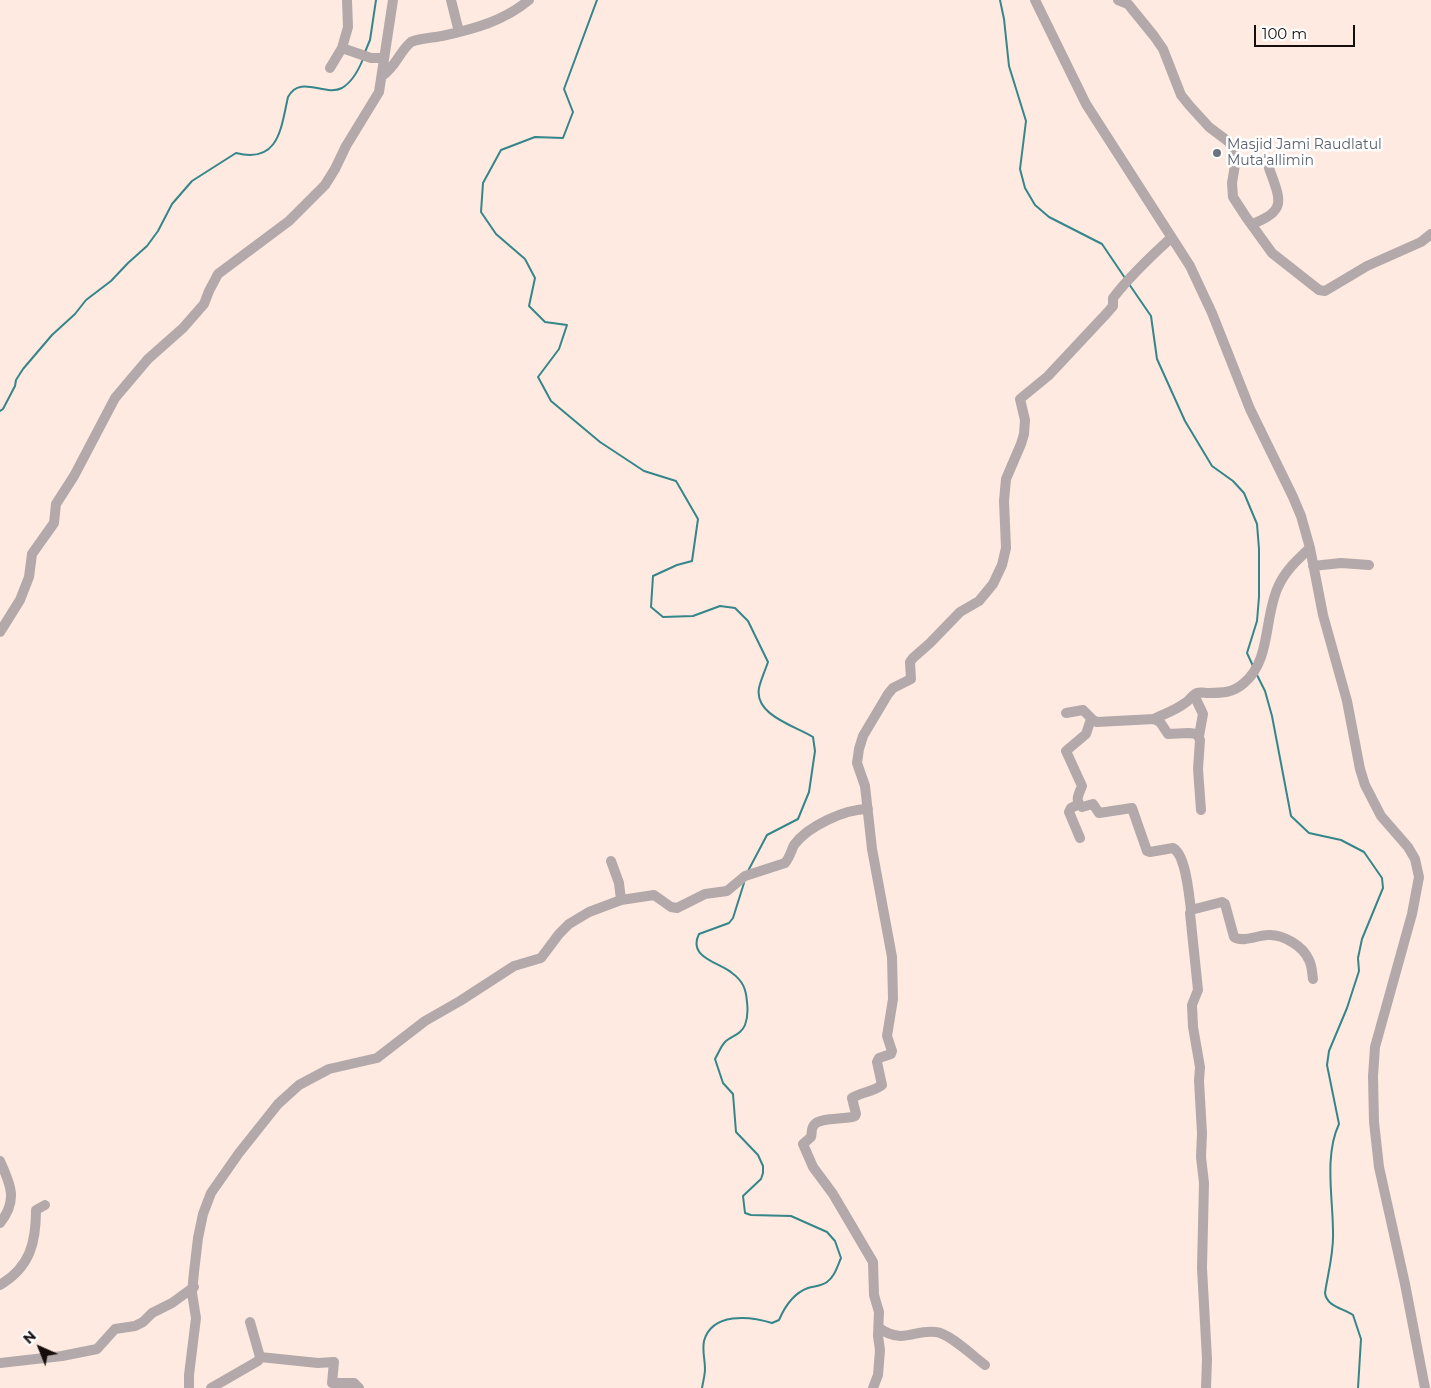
<!DOCTYPE html>
<html>
<head>
<meta charset="utf-8">
<style>
	body { margin:0 }
	#map { position:relative; width:1431px; height:1388px; overflow:hidden; background:#feeae0; font-family:Montserrat,sans-serif }
	canvas { display:block }
	.north { position:absolute; left:15px; top:1323px; width:50px; height:50px; -webkit-text-stroke:4px #fff; paint-order:stroke; rotate:316deg; font-size:14px; font-weight:700; line-height:20px; text-align:center; color:#150e0b }
	.north::after { content:''; display:block; margin:auto; width:18px; height:22px; background:#150e0b; clip-path:polygon(50% 0,100% 100%,50% 72%,0 100%) }
	.scale { position:absolute; left:1254px; top:25px; width:101px; height:22px; box-sizing:border-box; border:2px solid #150e0b; border-top:0; padding-left:6px; font-size:15px; line-height:18px; white-space:nowrap; color:#150e0b; -webkit-text-stroke:4px #fff; paint-order:stroke }
</style>
</head>
<body>
<div id="map">
<canvas width="1431" height="1388"></canvas>
<div class="north">N</div>
<div class="scale">100 m</div>
</div>
<script>
const g = document.querySelector('canvas').getContext('2d');
g.lineJoin = 'round';
function strokePath(path, color, width, dash) {
  g.strokeStyle = color;
  g.lineWidth = width;
  g.lineCap = dash ? 'butt' : 'round';
  g.setLineDash(dash || []);
  g.stroke(path);
}
function label(font, color, halo, rows, align = 'center') {
  g.font = font + ' Montserrat,sans-serif';
  g.lineWidth = 5;
  g.setLineDash([]);
  g.textBaseline = 'middle';
  g.strokeStyle = halo;
  g.fillStyle = color;
  for (const [text, x, y, turn = 0] of rows) {
    g.save();
    g.translate(x, y);
    g.rotate((+turn || 0) * Math.PI / 180);
    g.textAlign = isNaN(turn) ? turn : align;
    if (halo) g.strokeText(text, 0, 0);
    g.fillText(text, 0, 0);
    g.restore();
  }
}
const stream = new Path2D(`
	M597 0 564 89 573 112 563 138 535 137 501 150 483 183 481 212 496 234 525 259 535 278 529 306 545 322 567 325 559 349 538 377 551 401 600 442 644 471 676 481 698 519 692 561 677 565 653 576 651 607 663 617 693 616 720 606 735 608 748 621 768 662C765 671 761 679 759 688 754 715 795 726 813 737L815 751 809 792 798 819 767 835 748 871
	M1000 0 1004 19 1009 66 1026 121 1020 169 1025 188 1035 205 1049 217 1102 244 1125 278
	M365 52 370 40 376 0
	M1129 284 1151 316 1157 359 1185 421 1212 466 1233 481 1244 493 1257 524 1259 549V597L1257 621 1247 653 1253 666
	M0 411 3 409 15 386 16 380 23 369 52 335 75 314 86 300 111 281 128 263 147 246 158 231 172 204 192 181 236 153C279 164 281 128 288 97 300 74 325 97 342 88 352 82 359 69 363 59
	M1257 675 1265 691 1272 716 1291 816 1309 833 1341 840 1364 852 1382 878 1383 888 1362 939 1358 958 1359 971 1347 1008 1329 1051 1327 1065 1339 1124C1324 1156 1333 1198 1333 1232 1334 1252 1328 1273 1325 1293 1327 1307 1343 1308 1353 1315L1361 1339 1358 1388
	M702 1388C703 1382 705 1375 705 1369 705 1359 702 1351 704 1341 712 1312 750 1316 772 1323L779 1320C785 1306 794 1293 808 1288 814 1286 822 1286 827 1282 835 1276 837 1267 841 1258L835 1241 827 1232 791 1216 751 1215 745 1213 743 1196 761 1179 763 1173V1166L758 1155 736 1132 733 1094 723 1083 715 1059C718 1054 721 1046 725 1042 731 1036 741 1035 745 1025 748 1017 748 1010 747 1002 746 989 743 981 732 973 721 963 687 958 699 934L729 923 733 918 744 883`);
const minor = new Path2D(`
	M347 0 348 27 342 48 371 58H384
	M451 0 459 32
	M1035 0 1086 104 1190 266 1212 313 1250 409 1293 497 1301 516 1310 548 1323 615 1347 701 1360 769 1365 785 1381 816 1408 847 1415 859 1419 877 1412 914 1375 1047 1373 1076 1374 1122 1379 1167 1405 1284 1425 1388
	M1118 0 1128 4 1154 36 1163 49 1181 95 1189 105 1209 127 1229 142 1233 149 1236 159 1232 183 1233 197 1246 217 1272 253 1319 290 1325 291 1367 266 1421 242 1431 234
	M330 68 342 48
	M382 76C396 67 399 52 411 42 421 38 432 38 442 36 474 29 504 21 529 0
	M1252 224C1288 211 1280 199 1269 168
	M1313 566 1341 563 1369 565
	M0 632 20 600 29 577 32 554 54 523 56 504 74 476 115 398 148 359 183 328 204 304 209 291 218 274 289 221 325 185 335 169 346 146 379 92 393 0
	M1194 695 1203 714 1199 736
	M1066 713 1083 710 1093 720 1097 722 1154 719 1160 722 1168 734 1189 733 1197 734 1200 740 1198 769 1201 810
	M1091 719 1086 734 1066 751 1082 786C1079 794 1074 801 1082 807L1093 804 1099 813 1132 808 1147 851 1150 852 1173 848C1186 855 1189 895 1191 910
	M1154 719C1164 714 1176 710 1185 703 1189 701 1192 695 1197 693 1200 692 1205 693 1208 693 1222 693 1233 693 1244 683 1271 661 1264 617 1278 587 1285 571 1297 560 1310 548
	M1079 804 1071 808 1069 812 1080 838
	M611 861 619 883 621 900
	M0 1161C11 1185 18 1201 0 1223
	M0 1285C30 1267 36 1243 36 1210L45 1205
	M879 1328C904 1345 913 1329 936 1332 949 1333 974 1357 985 1365
	M260 1357 318 1363 334 1362 332 1383H354L359 1388
	M0 1363 62 1356 97 1349 115 1329 135 1326 143 1322 152 1313 172 1303 194 1287
	M189 1388V1375L196 1318 192 1293 194 1272 198 1238 203 1214 211 1193 239 1153 278 1104 299 1085 329 1069 377 1058 425 1021 460 1001 514 966 541 958 559 934 569 924 589 912 621 900 654 895 671 907 677 908 705 894 727 891 745 876 785 863C790 857 791 851 794 845 808 826 845 809 868 809
	M211 1388 258 1361 260 1357 250 1322
	M873 1388 878 1375 880 1350 878 1336 879 1312 874 1295 873 1262 833 1194 813 1167 803 1144 811 1137C812 1134 811 1128 814 1125 820 1117 845 1120 855 1116L856 1114 852 1098C861 1092 873 1092 882 1085L877 1062 879 1058 891 1054 892 1051 887 1036 893 999 892 957 872 849 865 786 857 763 859 749 863 736 888 694 893 688 911 679 910 662 913 658 930 643 960 612 979 601 993 584 1002 565 1006 548 1004 501 1006 479 1021 444 1024 434 1025 420 1020 399 1048 376 1107 313 1113 306V298C1130 276 1150 257 1171 238
	M1206 1388 1207 1359 1202 1268 1204 1183 1201 1157 1202 1133 1199 1081 1200 1067 1193 1027 1192 1005 1198 990 1190 913 1191 910 1222 902 1225 904 1234 937C1243 943 1258 935 1268 935 1283 934 1303 946 1309 960 1312 965 1312 973 1313 979`);
const markers = [
	[1217,153,5,"#6b7280"]
];
const worshipNames = [
	["Masjid Jami Raudlatul",1227,145],
	["Muta'allimin",1227,161]
];
strokePath(stream, '#34868a', 2);
strokePath(minor, '#b3a9aa', 10);
for (const [x, y, r, color] of markers) {
  const dot = new Path2D();
  dot.arc(x, y, r, 0, 2 * Math.PI);
  g.fillStyle = color;
  g.fill(dot);
  strokePath(dot, '#fff', 2);
}
label('14px', '#5b616d', '#fff', worshipNames, 'left');
</script>
</body>
</html>
